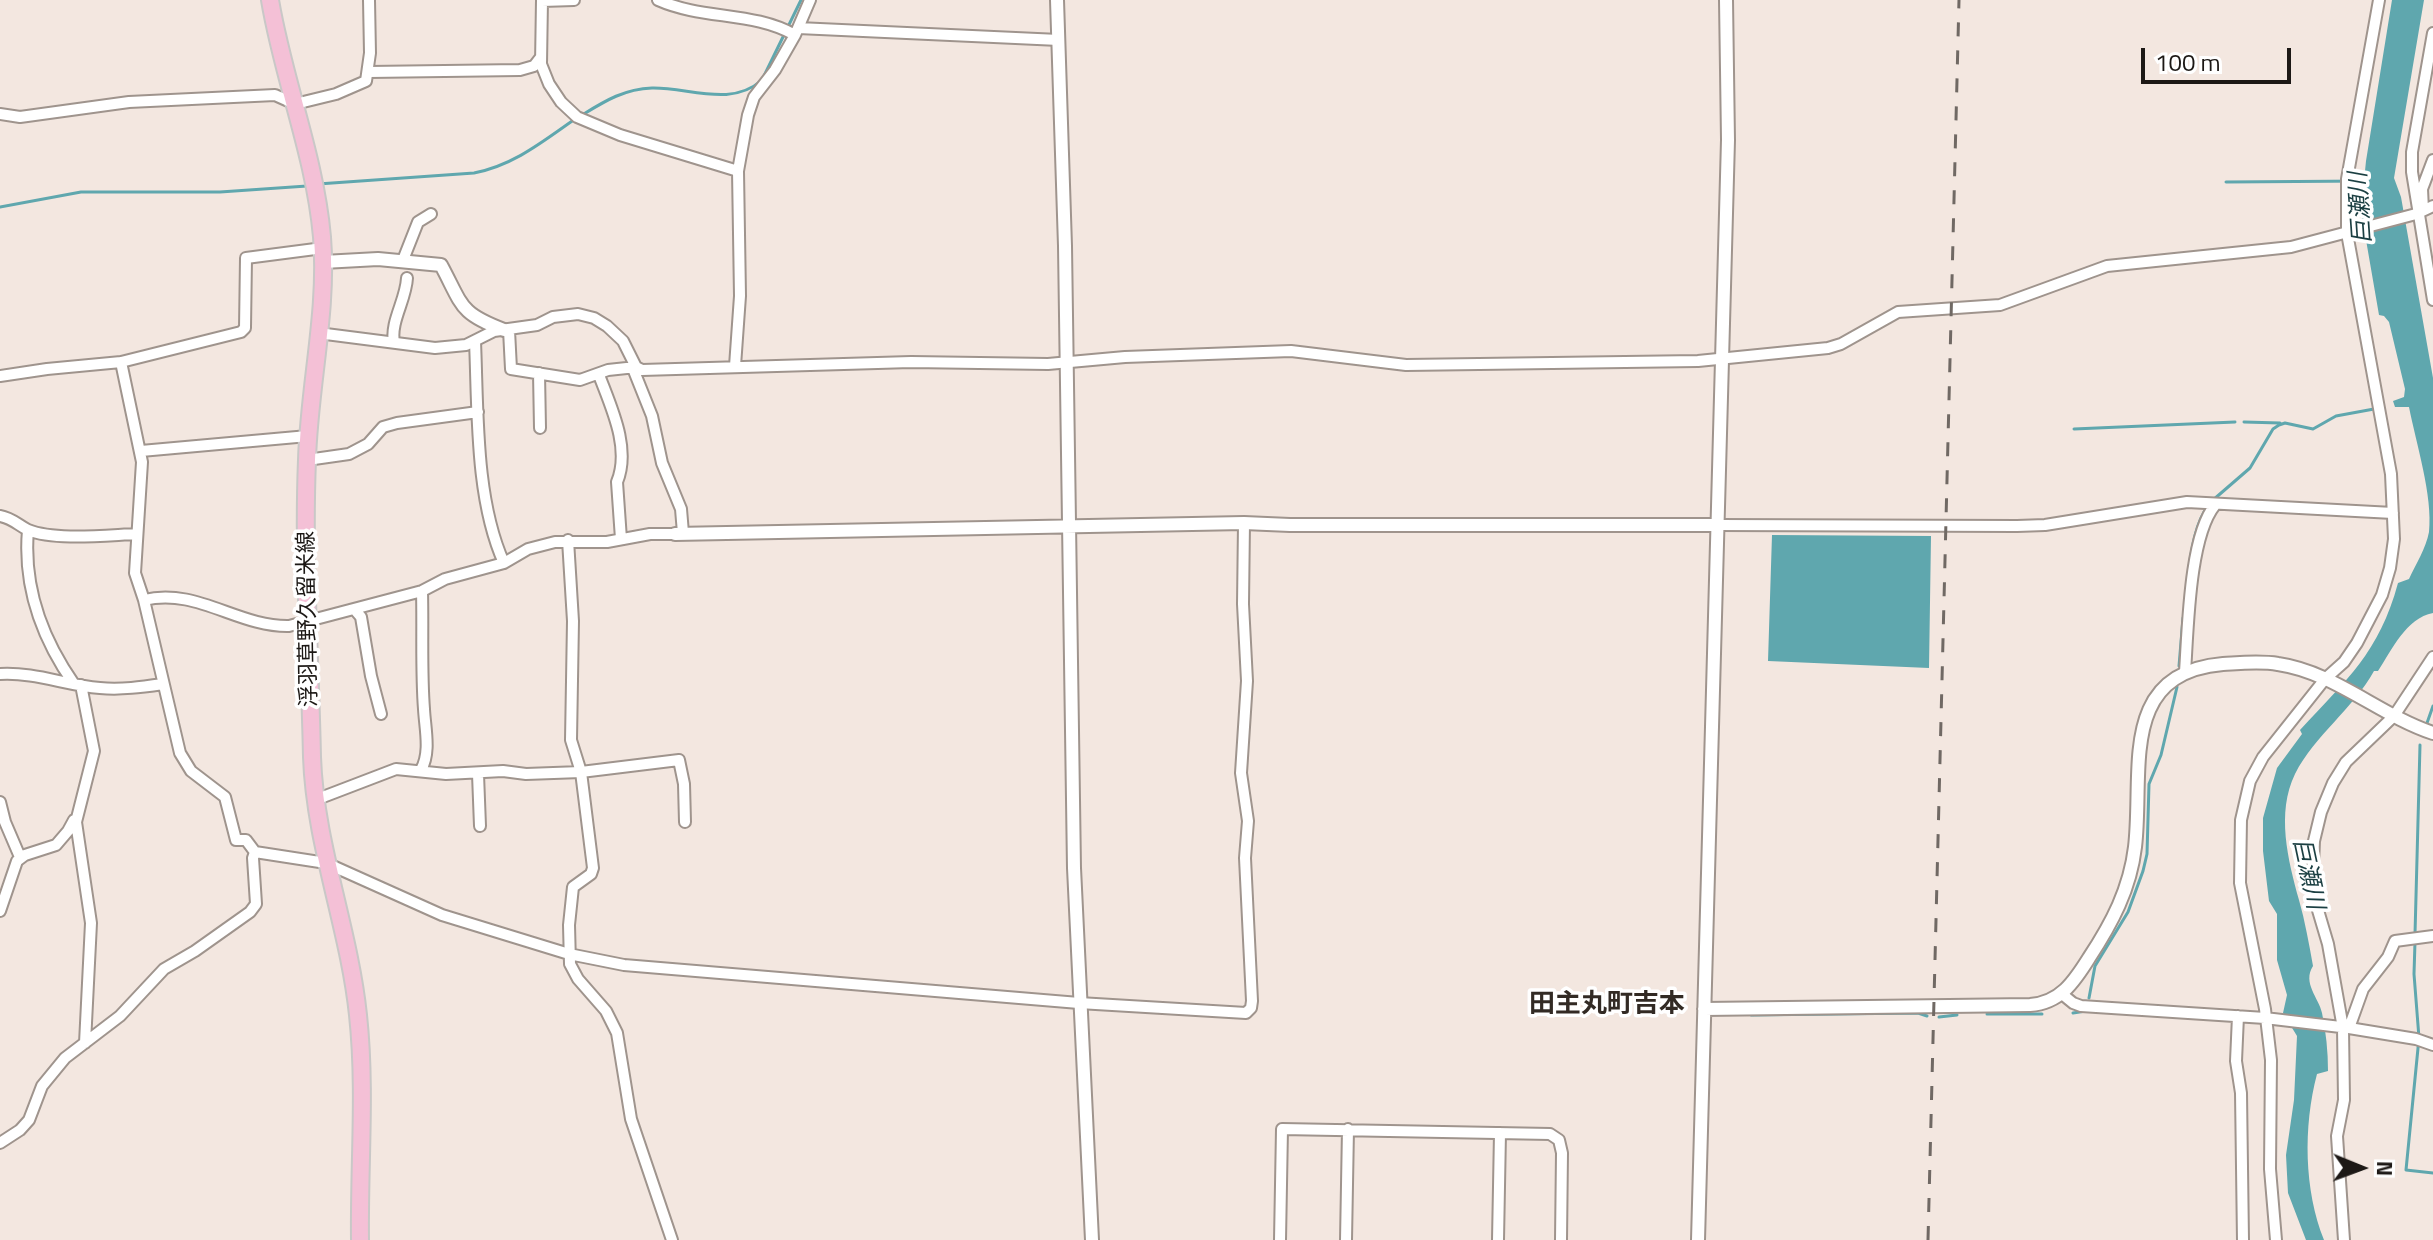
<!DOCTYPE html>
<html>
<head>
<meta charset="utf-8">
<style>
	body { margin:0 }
	#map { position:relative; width:2433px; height:1240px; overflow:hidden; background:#f3e7e0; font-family:"Titillium Web",sans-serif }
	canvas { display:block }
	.north { position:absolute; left:2321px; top:1128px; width:80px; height:80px; -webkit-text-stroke:6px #fff; paint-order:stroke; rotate:91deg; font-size:22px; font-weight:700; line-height:32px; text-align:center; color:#1c1815 }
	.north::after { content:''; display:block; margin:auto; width:28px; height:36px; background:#1c1815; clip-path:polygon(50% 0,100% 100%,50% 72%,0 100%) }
	.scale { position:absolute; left:2141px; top:48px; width:150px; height:36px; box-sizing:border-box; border:4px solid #1c1815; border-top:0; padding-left:10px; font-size:24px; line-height:28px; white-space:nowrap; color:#1c1815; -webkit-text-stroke:6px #fff; paint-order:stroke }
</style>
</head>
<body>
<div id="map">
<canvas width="2433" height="1240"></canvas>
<div class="north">N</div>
<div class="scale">100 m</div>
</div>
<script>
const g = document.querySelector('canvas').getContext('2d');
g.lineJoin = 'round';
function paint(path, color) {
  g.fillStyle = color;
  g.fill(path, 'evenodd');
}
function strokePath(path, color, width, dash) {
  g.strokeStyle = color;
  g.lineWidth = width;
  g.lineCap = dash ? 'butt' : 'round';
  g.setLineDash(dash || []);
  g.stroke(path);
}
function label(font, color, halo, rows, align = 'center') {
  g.font = font + ' "Titillium Web","Noto Sans JP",sans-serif';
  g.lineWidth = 7;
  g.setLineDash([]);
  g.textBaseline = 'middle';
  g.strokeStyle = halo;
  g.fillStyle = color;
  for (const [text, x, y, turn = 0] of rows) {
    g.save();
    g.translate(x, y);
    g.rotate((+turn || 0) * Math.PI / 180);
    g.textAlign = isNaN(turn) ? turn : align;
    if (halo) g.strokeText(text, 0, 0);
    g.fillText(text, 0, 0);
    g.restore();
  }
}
const water = new Path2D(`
	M2392 0H2424L2394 178 2401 197 2433 378V613C2406 618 2392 650 2378 671H2374C2353 709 2315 735 2295 774 2276 813 2288 860 2299 900 2305 921 2309 944 2313 966 2302 983 2319 998 2322 1013 2326 1032 2328 1051 2328 1071L2317 1074C2303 1127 2304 1190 2324 1240H2306L2288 1193 2286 1155 2294 1100 2297 1036 2283 1013 2287 995 2277 960V914L2269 901 2263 851V818L2277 768 2302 734 2300 730C2347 679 2379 653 2398 583L2409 579C2416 564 2426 548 2429 532 2433 496 2416 443 2409 407H2395L2393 401 2404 397 2405 389 2389 322 2384 316 2379 315 2361 211 2366 161Z
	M1772 535 1931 536 1929 668 1768 661Z`);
const stream = new Path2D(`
	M582 115C605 101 624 89 652 88 688 87 731 108 762 80L801 0
	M2226 182 2366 181
	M318 184 474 173C514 165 542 142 575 119
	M0 207 81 192H220L307 186
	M2244 422 2280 423
	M2074 429 2235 422
	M2213 500 2250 468 2273 429 2279 425 2285 423 2313 429 2336 416 2374 409
	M2189 567C2192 547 2196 522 2208 506
	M2179 666 2183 618
	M2427 723 2433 706
	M2415 934 2420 745
	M2415 942 2414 974 2419 1038 2406 1170 2433 1173
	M2089 998 2095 966 2128 912 2143 871 2147 854 2149 784 2161 755 2177 687
	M2073 1013 2086 1011
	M1987 1014H2042
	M1751 1015 1918 1013 1927 1016
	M1939 1017 1957 1015`);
const minor = new Path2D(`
	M542 0 541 64 549 84 561 102 577 117 620 135 738 171
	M658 0C703 20 753 11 795 35
	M542 1 574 0
	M798 28 1059 40
	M2433 33 2412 152V172L2433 300
	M369 72 520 70 534 66 541 57
	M0 114 20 117 129 102 275 95 295 104 336 94 366 81 370 53 369 0
	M2423 210 2422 189 2433 160
	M403 260 418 222 431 214
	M509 330 511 369 580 380 608 370 636 367 634 371 652 416 662 463 681 509 683 533
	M318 333 435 348 466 345 494 331 537 325 553 317 578 314 594 318 607 326 623 341 636 367 642 370 911 362 1048 364 1125 357 1291 351 1406 365 1698 361 1828 348 1841 344 1898 312 2000 305 2107 266 2291 247 2416 214 2433 206
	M475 341C478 411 475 499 504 563
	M394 342C390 322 406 300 407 278
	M121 362 142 462 135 573 144 600 180 753 191 771 225 797 236 840H246L255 852 326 863 442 915 569 954 624 965 1079 1003 1246 1013 1251 1008 1252 1001 1245 858 1248 821 1241 773 1247 681 1243 604 1244 523
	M735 366 740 296 738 171 748 115 754 97 775 70 795 35 810 0
	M539 373 540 428
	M599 375C611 407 631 448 617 482L621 539
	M0 376 47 369 121 362 241 332 245 328 246 258 323 248
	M141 451 308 436
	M307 460 349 454 368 444 383 427 397 423 478 412
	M0 516C12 518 18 525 28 530 55 541 108 535 137 534
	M1718 525 2017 526 2045 525 2187 502 2393 513
	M28 530C23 587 41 637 74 684
	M568 540 573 621 571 740 581 772 593 868 591 874 573 887 569 925 570 964 578 979 606 1011 617 1033 631 1119 672 1240
	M144 600C196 587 238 627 289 626L422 591 445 579 504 563 528 549 555 542H607L650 534H675
	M355 610 361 617 371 676 381 714
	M2185 672C2188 630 2189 537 2215 505
	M0 674C35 672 65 685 100 688 121 690 142 687 163 684
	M81 685 94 751 76 822 91 923 85 1043
	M421 770C431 752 425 729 424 709 421 670 423 630 422 591
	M478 774 480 826
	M315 800 396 769 446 774 503 771 526 774 581 772 679 760 684 784 685 822
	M0 802 5 822 20 857
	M0 911 17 861 25 855 56 845 68 831 74 820
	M2062 994 2073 1003 2081 1006 2265 1018 2349 1028 2416 1039 2433 1045
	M2238 1016 2236 1061 2241 1093 2243 1240
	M2349 1028 2363 989 2388 957 2395 941 2433 936
	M0 1143 20 1130 29 1120 42 1086 65 1058 120 1016 164 969 195 951 250 912 256 904 253 858 255 852
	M1280 1240 1282 1129 1550 1134 1559 1140 1562 1153 1561 1240
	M1346 1240 1348 1129
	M1498 1240 1500 1133
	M2276 1240 2270 1169 2271 1060 2265 1009 2240 883 2241 820 2250 781 2263 757 2325 679 2344 662 2357 643 2382 595 2390 568 2394 539 2391 474 2347 233V179L2379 0
	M2344 1240 2337 1136 2344 1100 2343 1028 2328 944 2312 890 2314 841 2321 812 2333 783 2346 762 2394 716 2433 657`);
const tertiary = new Path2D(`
	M1057 0 1065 246 1074 868 1092 1240
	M323 262 378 259 441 265C463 306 459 313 504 330
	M675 534 1244 523 1290 525H1718
	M1704 1009 2030 1005C2060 1003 2074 982 2089 958 2112 923 2130 889 2135 847 2144 772 2117 673 2223 664 2241 663 2260 661 2278 664 2334 672 2379 715 2433 733
	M1698 1240 1728 140 1726 0`);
const primary = new Path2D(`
	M270 0C283 79 315 156 322 237 328 311 309 386 307 460 303 559 310 658 312 757 315 845 349 928 358 1015 366 1089 359 1165 360 1240`);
const rail = new Path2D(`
	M1928 1240 1959 0`);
const streetNames = [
	["浮羽草野久留米線",309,619,-91]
];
const waterNames = [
	["巨瀬川",2362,208,-94],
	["巨瀬川",2307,874,78]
];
const quarterNames = [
	["田主丸町吉本",1607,1006]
];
paint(water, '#5fa7ae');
strokePath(stream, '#5fa7ae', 3);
strokePath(minor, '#9f948d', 14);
strokePath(tertiary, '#9f948d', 16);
strokePath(primary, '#c9c8c7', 20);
strokePath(minor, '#fff', 10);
strokePath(tertiary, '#fff', 12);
strokePath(primary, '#f4c0d6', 16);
strokePath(rail, '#706964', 3, [14, 14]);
label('22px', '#1c1815', '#fff', streetNames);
label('italic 24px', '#1b3f42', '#fff', waterNames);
label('bold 26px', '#322a24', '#fff', quarterNames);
</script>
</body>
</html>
